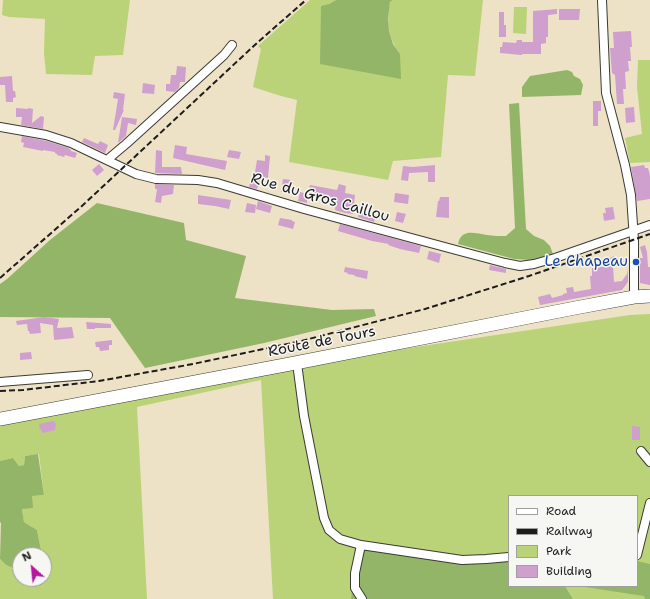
<!DOCTYPE html>
<html>
<head>
<meta charset="utf-8">
<style>
	body { margin:0 }
	#map { position:relative; width:650px; height:599px; overflow:hidden; background:#ede2c5; font-family:"Shantell Sans",sans-serif }
	canvas { display:block }
	.legend { position:absolute; left:508px; top:495px; width:130px; height:92px; box-sizing:border-box; background:#f6f6f2; border:1px solid #9f9f9c; margin:0; padding:5px 7px; list-style:none; font-size:12px; color:#1c1c1c }
	.legend li { display:flex; align-items:center; gap:8px; height:20px }
	.legend b { width:20px; border:1px solid #9f9f9c }
	.north { position:absolute; left:12px; top:547px; width:40px; height:40px; box-sizing:border-box; background:#f6f6f2; border:1px solid #9f9f9c; border-radius:50%; rotate:333deg; font-size:11px; font-weight:700; line-height:16px; text-align:center; color:#1c1c1c }
	.north::after { content:''; display:block; margin:auto; width:14px; height:18px; background:#b5179e; clip-path:polygon(50% 0,100% 100%,50% 72%,0 100%) }
</style>
</head>
<body>
<div id="map">
<canvas width="650" height="599"></canvas>
<ul class="legend">
<li><b style="height:5px;background:#fff"></b>Road</li>
<li><b style="height:5px;background:#1c1c1c"></b>Railway</li>
<li><b style="height:11px;background:#bad378"></b>Park</li>
<li><b style="height:11px;background:#cf9fcd"></b>Building</li>
</ul>
<div class="north">N</div>
</div>
<script>
const g = document.querySelector('canvas').getContext('2d');
g.lineJoin = 'round';
function paint(path, color) {
  g.fillStyle = color;
  g.fill(path, 'evenodd');
}
function strokePath(path, color, width, dash) {
  g.strokeStyle = color;
  g.lineWidth = width;
  g.lineCap = dash ? 'butt' : 'round';
  g.setLineDash(dash || []);
  g.stroke(path);
}
function label(font, color, halo, rows, align = 'center') {
  g.font = font + ' "Shantell Sans",sans-serif';
  g.lineWidth = 3;
  g.setLineDash([]);
  g.textBaseline = 'middle';
  g.strokeStyle = halo;
  g.fillStyle = color;
  for (const [text, x, y, turn = 0] of rows) {
    g.save();
    g.translate(x, y);
    g.rotate((+turn || 0) * Math.PI / 180);
    g.textAlign = isNaN(turn) ? turn : align;
    if (halo) g.strokeText(text, 0, 0);
    g.fillText(text, 0, 0);
    g.restore();
  }
}
const green = new Path2D(`
	M3 0H130L123 55 95 56 92 75 46 74 44 53 45 19 9 17 2 15Z
	M310 0H336L329 4 400 54C387 35 387 24 390 2L393 0H483L475 76 448 75 441 157 393 161 388 180 289 162 297 100 281 96 253 87 261 49 258 46Z
	M514 7H527L526 34 513 33Z
	M638 60H650V162L630 163 625 138 642 134 637 87Z
	M650 314V599H573L565 586H637V496H509V561L466 564 355 545 351 599H273L261 380 137 407 147 599H0V559L6 565 20 571V579H44V555H42L37 530 24 522 22 509 32 496 44 495 39 454 25 456 24 465 19 466 13 458 0 461V424L389 351 630 315Z`);
const forest = new Path2D(`
	M336 0H393L390 2 388 19 389 31 393 44 400 54 401 79 320 64 321 6 329 4Z
	M567 70 572 72 574 76 580 79 583 85 581 95 522 97V87L530 76Z
	M519 103 526 229 534 236 544 240 550 246 553 254 530 260 514 259 458 244C461 228 475 233 487 235 493 236 499 236 506 236L515 228 509 104Z
	M97 203 184 223 186 240 246 256 235 298 332 310 374 309 376 316 264 343 145 368 110 318 0 317V284L7 279 50 240Z
	M38 454 44 495 32 496 33 508 22 509 24 522 37 530 42 555H20V571L6 565 0 559 1 523 0 522V461L13 458 19 466 24 465 25 456Z
	M355 545 466 564 509 561V586H565L573 599H351Z
	M637 561 650 564V599H645L644 596 578 586H637Z`);
const building = new Path2D(`
	M557 9V14L548 15V37H546V43L541 44V54H523L521 55 500 53V47H502L503 42 516 43 517 40H522V42H533V11Z
	M559 9H580L579 20H559Z
	M499 12H504V25H506V37H499Z
	M631 31 632 47H630L631 61H628L629 71 625 72 626 89H623L624 104H617L615 75 612 73 610 48H614L613 32Z
	M177 66 186 67 185 82H180L179 88 175 92 166 91V84H170L171 75H176Z
	M12 76 13 91H15L16 97 13 98V102H6L5 85H0V77Z
	M143 83 155 85 154 94 142 93Z
	M114 92 125 94 123 110H124L115 130H113L118 99 113 98Z
	M593 101H601V111H598V126H593Z
	M634 107 635 122 626 123 625 108Z
	M16 108 28 109V108L33 109 32 123 41 116 44 117 43 129 21 125 22 117H16Z
	M122 117 137 119 136 125 128 123 126 136 118 143Z
	M22 136 47 141 69 148V149L71 150V151L77 153 75 158 65 155 64 157 57 155V154L55 153V152L43 150V151L23 147 24 143 21 142Z
	M84 138 98 144 100 141 108 145 105 153 82 142Z
	M175 145 187 147 186 154 227 161 225 170 173 158Z
	M156 150 162 151V167H181L182 174 155 173Z
	M229 150 241 152 239 159 227 157Z
	M265 155 270 156 268 178 261 177 257 189 249 187 252 177 254 178 257 160 265 161Z
	M99 164 104 170 97 176 92 170Z
	M435 165V182H428V172L409 173 408 181 401 180 403 166 413 167Z
	M644 165 645 168H648L650 176V199L637 201 631 167Z
	M283 179 291 180 289 192H281Z
	M155 184 174 185 173 194 162 196 161 203 155 202 157 189H155Z
	M339 184 346 186 345 193 355 195 353 214 345 213 335 210 336 198 308 193 310 185 337 190Z
	M300 192 311 195V200H307V203L298 201Z
	M395 193 409 195 408 204 394 202Z
	M198 195 231 200 229 209 215 206 198 204Z
	M440 197H449V218L436 217 438 201H439Z
	M258 201 272 206 270 213 256 209Z
	M247 203 256 205 255 213 245 212Z
	M613 207 615 219 604 221 603 213H606L605 208Z
	M359 212 376 216 374 222 358 217Z
	M397 212 406 214 403 223 395 221Z
	M280 218 292 220V221L295 222 293 229 278 225Z
	M340 224 421 246 419 253 400 249 388 245 389 244 372 241 338 231Z
	M645 245 647 252 648 267H650V285L640 283V258H643L640 247Z
	M429 251 441 254 439 263 427 259Z
	M614 256V266H613L614 282 622 281 627 274 628 268V282L622 290 540 305 538 297 550 294 552 298 563 295V294L567 293 566 288 573 287 574 292 591 289 590 276H592V268L608 266V259Z
	M490 265 506 269V273L489 270Z
	M345 267 368 271 367 279 354 276 355 275 347 274 348 273 344 272Z
	M44 317 59 319 57 328 72 327 74 338 54 340 53 325 40 323 41 333 30 334 29 331H28L27 324 17 325 16 321Z
	M86 322 111 324V328H95V329H87Z
	M112 340V345H109V350L100 351 99 347H96L95 342Z
	M31 352 32 359 20 360V353Z
	M54 421 56 424 55 430 42 433 41 429 40 430 39 424Z
	M632 426 640 427V440H632Z`);
const street = new Path2D(`
	M602 0 606 93 625 165 631 195 634 240V297
	M0 127 46 135 71 143 136 174 156 179 198 180 217 183 304 209 456 250 505 263 520 266 534 264 555 258 650 225
	M107 160 126 144 224 55 232 45
	M297 363 304 416 324 518 329 530 340 539 361 545 462 560 486 559 509 557
	M0 382 88 375
	M641 451 650 462
	M361 545 355 573V588L362 599
	M637 555 650 503`);
const primary = new Path2D(`
	M0 419 290 364 575 308 634 297 650 296`);
const rail = new Path2D(`
	M0 278 83 205 258 42 306 0
	M0 391 23 390 99 381 193 364 301 341 425 309 529 276 650 234`);
const markers = [
	[636,262,4,"#1a4fb4"]
];
const streetNames = [
	["Rue du Gros Caillou",320,198,16],
	["Route de Tours",322,342,-11]
];
const transitNames = [
	["Le Chapeau",628,262]
];
paint(green, '#bad378');
paint(forest, '#93b568');
paint(building, '#cf9fcd');
strokePath(street, '#3b3a35', 10);
strokePath(primary, '#3b3a35', 14);
strokePath(street, '#fff', 8);
strokePath(primary, '#fff', 13);
strokePath(rail, '#1c1c1c', 2, [6, 3]);
for (const [x, y, r, color] of markers) {
  const dot = new Path2D();
  dot.arc(x, y, r, 0, 2 * Math.PI);
  g.fillStyle = color;
  g.fill(dot);
  strokePath(dot, '#f6f6f2', 1.5);
}
label('15px', '#1c1c1c', '#f6f6f2', streetNames);
label('15px', '#164399', '#f6f6f2', transitNames, 'right');
</script>
</body>
</html>
